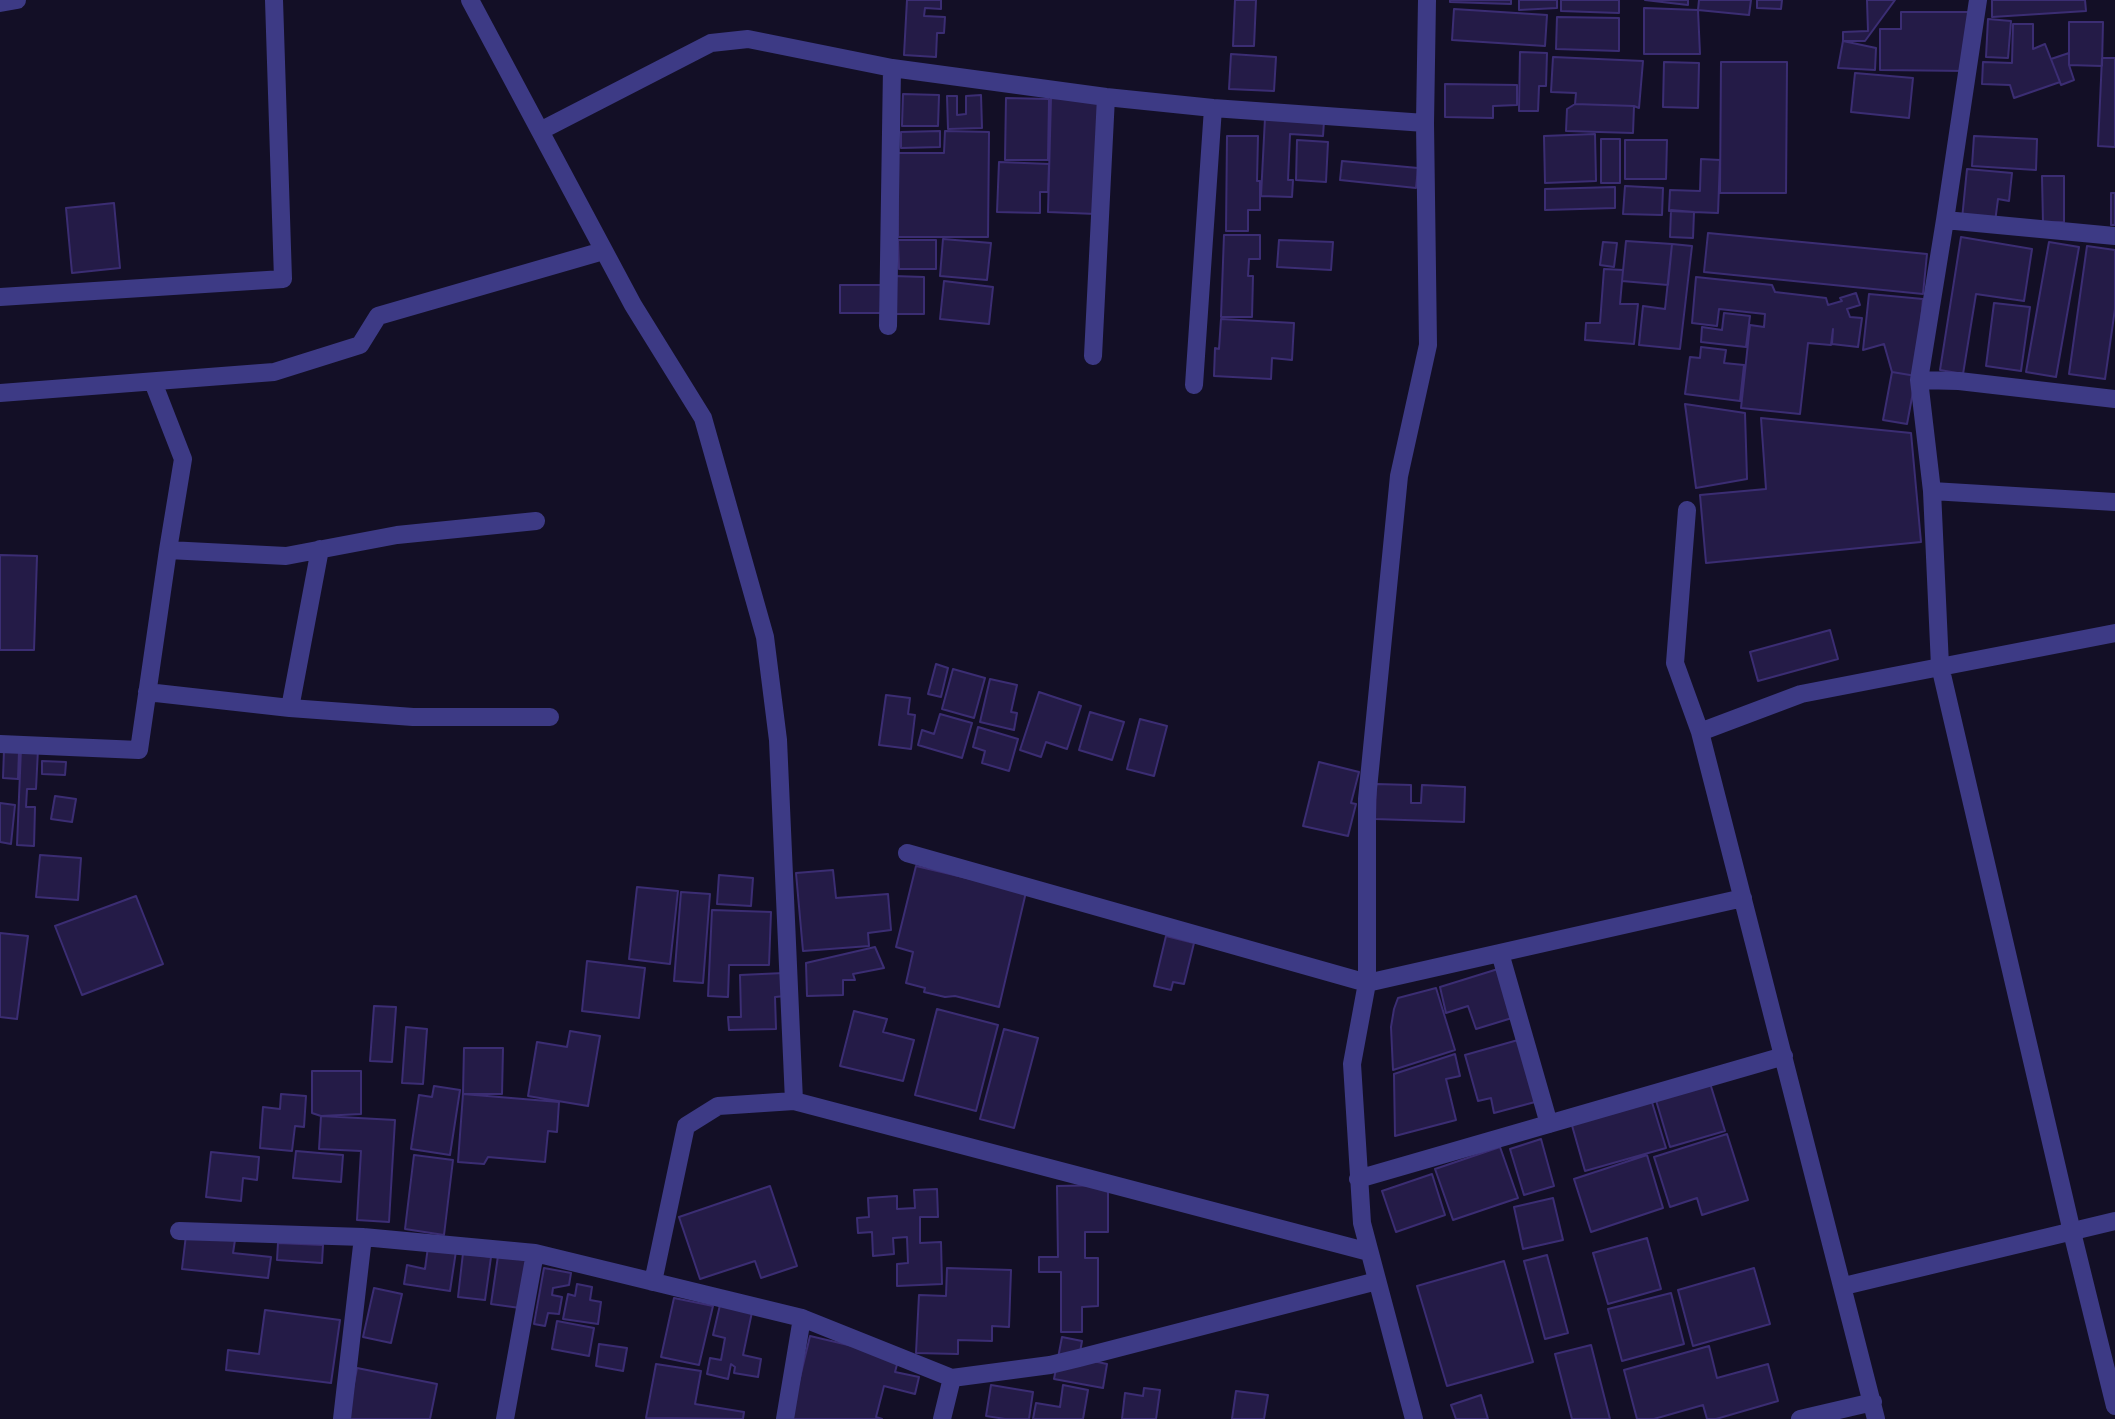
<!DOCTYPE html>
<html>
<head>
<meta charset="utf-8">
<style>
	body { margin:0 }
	canvas { display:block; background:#130f26 }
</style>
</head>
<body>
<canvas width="2115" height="1419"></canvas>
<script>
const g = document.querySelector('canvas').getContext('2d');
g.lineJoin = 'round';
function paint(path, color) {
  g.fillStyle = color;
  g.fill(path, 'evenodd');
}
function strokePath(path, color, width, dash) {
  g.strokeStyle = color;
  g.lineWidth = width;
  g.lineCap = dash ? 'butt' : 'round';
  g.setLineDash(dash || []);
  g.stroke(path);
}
const building = new Path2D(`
	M907 0H941V9L925 8 924 16 945 17 944 33H937L936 57 904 55Z
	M1235 0H1256L1254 46H1233Z
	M1450 0H1511V4L1450 2Z
	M1519 0H1557V8L1519 10Z
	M1561 0H1619V13L1561 11Z
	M1645 0H1688V5Z
	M1699 0H1751L1749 15 1698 10Z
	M1757 0H1782L1781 9 1757 8Z
	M1867 0H1895L1865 41H1843V32L1868 31Z
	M1992 0H2085L2086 11 1992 17Z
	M1644 8 1698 10 1700 54H1644Z
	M1454 9 1547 15 1545 46 1452 40Z
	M1901 12H1968V71L1880 70V29H1901Z
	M1557 17 1619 18V51L1556 49Z
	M1988 19 2011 21 2008 58 1986 57Z
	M2069 22H2103L2102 66 2069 65Z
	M2013 24H2033V49L2045 44 2060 82 2014 98 2010 85 1982 84 1983 62 2012 63Z
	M1843 41 1876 48 1875 70 1838 68Z
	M1520 52 1547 53 1546 86H1539L1538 111H1519Z
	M2069 53V65L2074 80 2061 85 2051 59Z
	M1231 54 1276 57 1274 91 1229 89Z
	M1553 57 1643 61 1639 108 1634 106 1575 104 1576 93 1551 92Z
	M2102 58H2115V147L2098 146Z
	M1664 62 1699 63 1698 108 1663 107Z
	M1721 62H1787L1786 193H1720Z
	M1855 73 1913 78 1909 118 1851 112Z
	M1445 84 1517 85V105L1493 106V118L1445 117Z
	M903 94 939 95 938 126H902Z
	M981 95 982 128 948 129 947 96H957V115L966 114V96Z
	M1006 98 1049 99 1048 160H1005Z
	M1051 98 1099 99 1096 214 1048 212Z
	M1575 104 1634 106 1633 133 1566 131 1567 109Z
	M1265 118 1324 121 1323 136 1290 134 1288 180H1293L1292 197 1261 196Z
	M940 131V147L901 148V132Z
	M945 131 989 132 988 237H898V153H944Z
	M1595 134 1596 181 1545 183 1544 136Z
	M1227 136H1258L1257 181H1260V210H1248V231H1226Z
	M1974 136 2037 139 2036 170 1972 166Z
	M1601 139H1620V183H1601Z
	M1297 140 1328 142 1326 182 1296 180Z
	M1625 140H1667L1666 179H1625Z
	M1701 159 1720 160 1718 213 1669 211 1670 190 1700 191Z
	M1342 161 1418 168 1416 188 1340 180Z
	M999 162 1049 164 1048 192H1040V213L997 212Z
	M1967 169 2012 173 2009 201 1998 199 1995 222 1962 219Z
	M2042 176H2064V222L2043 223Z
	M1625 186 1663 188 1662 215 1623 214Z
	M1615 187V208L1545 210V189Z
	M2111 193H2115V225H2111Z
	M114 203 120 268 72 273 66 208Z
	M1671 210 1694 212 1693 238 1670 237Z
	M1708 233 1927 254 1923 294 1704 272Z
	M1224 235H1260V259H1249L1248 276H1253L1252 317H1221Z
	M1961 237 2032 249 2024 301 1976 294 1963 374 1940 370Z
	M943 239 991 243 987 280 940 276Z
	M898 240H936V269H899Z
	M1279 240 1333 242 1331 270 1277 267Z
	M1626 241 1672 244 1668 285 1622 281Z
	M1603 242 1617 243 1614 267 1600 265Z
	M2049 242 2079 247 2056 377 2026 372Z
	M1672 244 1692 246 1680 349 1639 345 1643 306 1665 309Z
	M2087 246 2115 250V309L2105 379 2069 374Z
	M1604 269 1623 270 1620 304H1638L1634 344 1585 340 1586 323H1600Z
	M893 276 924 277V314H893Z
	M1696 277 1772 285 1775 292 1826 298 1828 305 1842 301 1840 298 1856 293 1860 305 1847 309 1850 317 1862 318 1858 347 1832 344 1833 329 1831 345 1808 343 1800 414 1741 408 1750 325 1764 327 1765 314 1719 309 1717 326 1692 323Z
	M944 281 993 287 989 324 940 319Z
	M840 285H884V313H840Z
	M1869 294 1923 299 1916 376 1892 372 1884 344 1863 350Z
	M1994 303 2030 307 2021 371 1986 366Z
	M1724 313 1750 316 1746 347 1701 342 1702 327 1722 330Z
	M1221 319 1294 323 1292 360 1272 358 1271 379 1214 376 1215 348 1219 349Z
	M1701 347 1726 350 1724 363 1744 365 1740 401 1685 394 1690 357 1700 358Z
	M1892 372 1916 376 1907 424 1883 420Z
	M1685 404 1745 413 1747 479 1696 488Z
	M1761 418 1911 433 1921 542 1706 563 1700 495 1766 489Z
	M0 555 37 556 34 650H0Z
	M1830 630 1838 659 1758 681 1750 652Z
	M936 664 948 668 941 697 928 694Z
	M953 669 985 678 974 718 942 709Z
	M990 679 1017 685 1011 712 1017 713 1014 730 980 722Z
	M1039 692 1081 706 1067 749 1046 742 1041 757 1020 750Z
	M886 695 910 698 908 714 915 715 911 749 879 745Z
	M1090 712 1124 722 1112 760 1079 750Z
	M940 714 972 723 962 758 918 745 922 730 934 734Z
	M1140 719 1167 726 1154 776 1127 769Z
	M978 727 1018 739 1009 771 982 763 985 751 973 747Z
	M21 749H38L36 789H27L26 807H35L34 846 17 845Z
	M4 750 19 751 18 779 3 778Z
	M42 761 66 762 65 775 42 774Z
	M1319 762 1359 772 1351 803 1356 804 1348 836 1303 826Z
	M1376 784 1411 785V803H1421L1422 785 1465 787 1464 822 1375 819Z
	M55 796 76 799 72 822 51 819Z
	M0 803 15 805 11 844 0 842Z
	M40 855 81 858 78 900 36 897Z
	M916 866 1026 892 999 1007 955 996 945 997 924 992 925 988 906 983 913 952 896 947Z
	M833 870 836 898 888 894 891 930 868 933 869 946 803 951 796 873Z
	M719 875 753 878 751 906 717 904Z
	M637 887 678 891 670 964 629 959Z
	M681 892 710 894 703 983 674 981Z
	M136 896 163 964 82 995 55 926Z
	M712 910 771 912 769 965H729L728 997 708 996Z
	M0 933 28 936 17 1019 0 1017Z
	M1166 936 1194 943 1184 984 1173 982 1171 990 1154 986Z
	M875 947 884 968 853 974 855 980H843V995L807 996 806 963Z
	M587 961 645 968 639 1018 582 1011Z
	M1498 969 1512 1018 1476 1029 1468 1006 1446 1013 1440 987Z
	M784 973 785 996 775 997 776 1029 729 1030 728 1017H741L740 975Z
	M1436 988 1455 1050 1393 1070 1391 1027 1394 1009 1398 998Z
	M374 1006 396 1007 392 1062 370 1061Z
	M937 1009 998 1025 976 1111 915 1095Z
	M854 1011 887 1019 883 1032 914 1040 903 1081 840 1066Z
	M406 1027 427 1029 423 1084 402 1083Z
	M1004 1029 1038 1038 1014 1128 980 1119Z
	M570 1031 600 1036 588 1106 528 1096 537 1042 567 1047Z
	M1518 1040 1535 1102 1494 1113 1491 1098 1478 1101 1465 1055Z
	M464 1048H503L502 1094H463Z
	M1455 1054 1460 1076 1446 1079 1456 1120 1395 1136 1394 1074Z
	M312 1071H361V1114L321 1116 312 1113Z
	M1709 1080 1725 1131 1670 1147 1655 1097Z
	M434 1086 460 1090 450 1155 411 1149 419 1095 432 1097Z
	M281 1094 306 1096 304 1127 295 1126 292 1151 260 1148 263 1107 280 1109Z
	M463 1094 559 1102 557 1132 548 1131 545 1162 488 1157 484 1164 458 1162Z
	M1651 1099 1666 1148 1585 1171 1571 1122Z
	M321 1116 395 1120 389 1222 357 1220 361 1151 319 1149Z
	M1727 1134 1748 1200 1702 1215 1697 1198 1670 1207 1654 1157Z
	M1541 1139 1554 1186 1524 1195 1510 1149Z
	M1500 1147 1518 1198 1453 1220 1435 1169Z
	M296 1151 343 1155 341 1182 293 1178Z
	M211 1152 259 1157 257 1180 243 1178 241 1201 206 1197Z
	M414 1155 453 1160 444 1235 405 1229Z
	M1647 1155 1663 1208 1591 1232 1574 1179Z
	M1432 1174 1445 1215 1396 1232 1382 1191Z
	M1108 1185V1232H1085V1258H1098V1306L1082 1307V1332H1061V1272H1039V1257H1058L1057 1186Z
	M770 1186 797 1266 761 1278 755 1261 700 1279 679 1217Z
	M937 1189 938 1217H920V1243L941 1242 942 1284 897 1286V1264L908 1263 907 1237 893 1238 894 1254 873 1256 872 1232 858 1233 857 1218 869 1217 868 1198 897 1196V1209L915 1208 914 1190Z
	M1553 1198 1563 1240 1523 1249 1514 1207Z
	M186 1235 235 1240 233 1253 271 1257 268 1278 182 1269Z
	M1647 1238 1661 1289 1608 1304 1593 1253Z
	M278 1243 323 1245 322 1263 277 1260Z
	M428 1247 456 1251 450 1291 404 1284 407 1265 425 1269Z
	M463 1253 491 1257 485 1300 458 1297Z
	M1547 1255 1568 1333 1545 1339 1524 1261Z
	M498 1256 527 1260 520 1308 491 1304Z
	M1504 1261 1533 1362 1447 1386 1417 1286Z
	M544 1268 571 1273 569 1285 553 1288 552 1295 562 1297 559 1314 548 1313 545 1326 534 1324Z
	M947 1268 1011 1270 1009 1327 992 1326V1341L958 1340V1354L916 1353 919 1295 946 1296Z
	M1754 1268 1770 1324 1693 1346 1678 1290Z
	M577 1284 592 1287 590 1300 601 1302 598 1324 563 1319 568 1294 575 1296Z
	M374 1288 402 1294 391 1343 363 1337Z
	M1671 1293 1684 1344 1622 1361 1608 1309Z
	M674 1298 713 1306 699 1365 661 1357Z
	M720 1305 752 1312 743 1355 761 1359 758 1377 734 1373 735 1367 731 1364 728 1379 707 1374 710 1358 721 1360 725 1338 713 1335Z
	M265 1310 340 1320 331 1383 226 1370 228 1350 259 1354Z
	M557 1321 594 1328 589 1356 552 1349Z
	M810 1336 899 1357 895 1372 919 1377 915 1394 884 1386 876 1417 882 1419H790Z
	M1062 1337 1082 1341 1079 1358 1107 1364 1103 1388 1054 1379Z
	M599 1344 627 1348 623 1371 596 1366Z
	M1591 1345 1610 1419H1572L1555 1354Z
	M1709 1346 1717 1378 1768 1364 1778 1401 1716 1419H1707L1703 1405 1654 1419H1637L1624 1370Z
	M656 1364 701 1371 695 1404 744 1412 743 1419 646 1418Z
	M357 1368 437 1384 430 1419H347Z
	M991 1385 1033 1392 1029 1419H1005L986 1416Z
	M1063 1385 1088 1390 1083 1419H1033L1036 1403 1060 1407Z
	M1144 1388 1160 1390 1156 1419H1122L1125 1393 1143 1396Z
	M1236 1391 1268 1395 1264 1419H1232Z
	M1481 1395 1488 1419H1456L1451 1405Z`);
const minor = new Path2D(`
	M470 0 633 305 703 418 765 637 778 740 794 1101 1369 1252
	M0 3 17 0
	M540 131 711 43 748 39 892 68 1106 97 1213 108 1425 123
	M1945 220 1978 0
	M2115 236 1945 220 1919 380 1932 491 1940 666 2072 1232 2115 1406
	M0 297 283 279 274 0
	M888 326 892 68
	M1093 356 1106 97
	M1919 380 1959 381 2115 399
	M1194 385 1213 108
	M0 393 274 372 360 345 378 316 603 251
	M1932 491 2115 502
	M1687 510 1675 663 1700 732 1876 1419
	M168 550 286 556 397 535 536 521
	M147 692 290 708 413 717H550
	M290 708 320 549
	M1700 732 1801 694 2115 633
	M0 744 139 750 168 550 183 459 153 382
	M907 853 1367 983 1743 898
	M1500 953 1549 1124
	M1358 1179 1784 1056
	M179 1231 363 1237 535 1253 802 1318 952 1378 942 1419
	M653 1282 686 1126 718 1106 794 1101
	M1844 1286 2115 1221
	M952 1378 1050 1365 1079 1358 1377 1281
	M342 1419 363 1237
	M505 1419 535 1253
	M785 1419 802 1318
	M1414 1419 1362 1223 1352 1064 1367 983V799L1399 476 1428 345 1425 123 1427 0
	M1800 1419 1873 1402`);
paint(building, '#241b47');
strokePath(building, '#3b2d73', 2);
strokePath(minor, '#3d3a85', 18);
</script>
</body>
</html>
